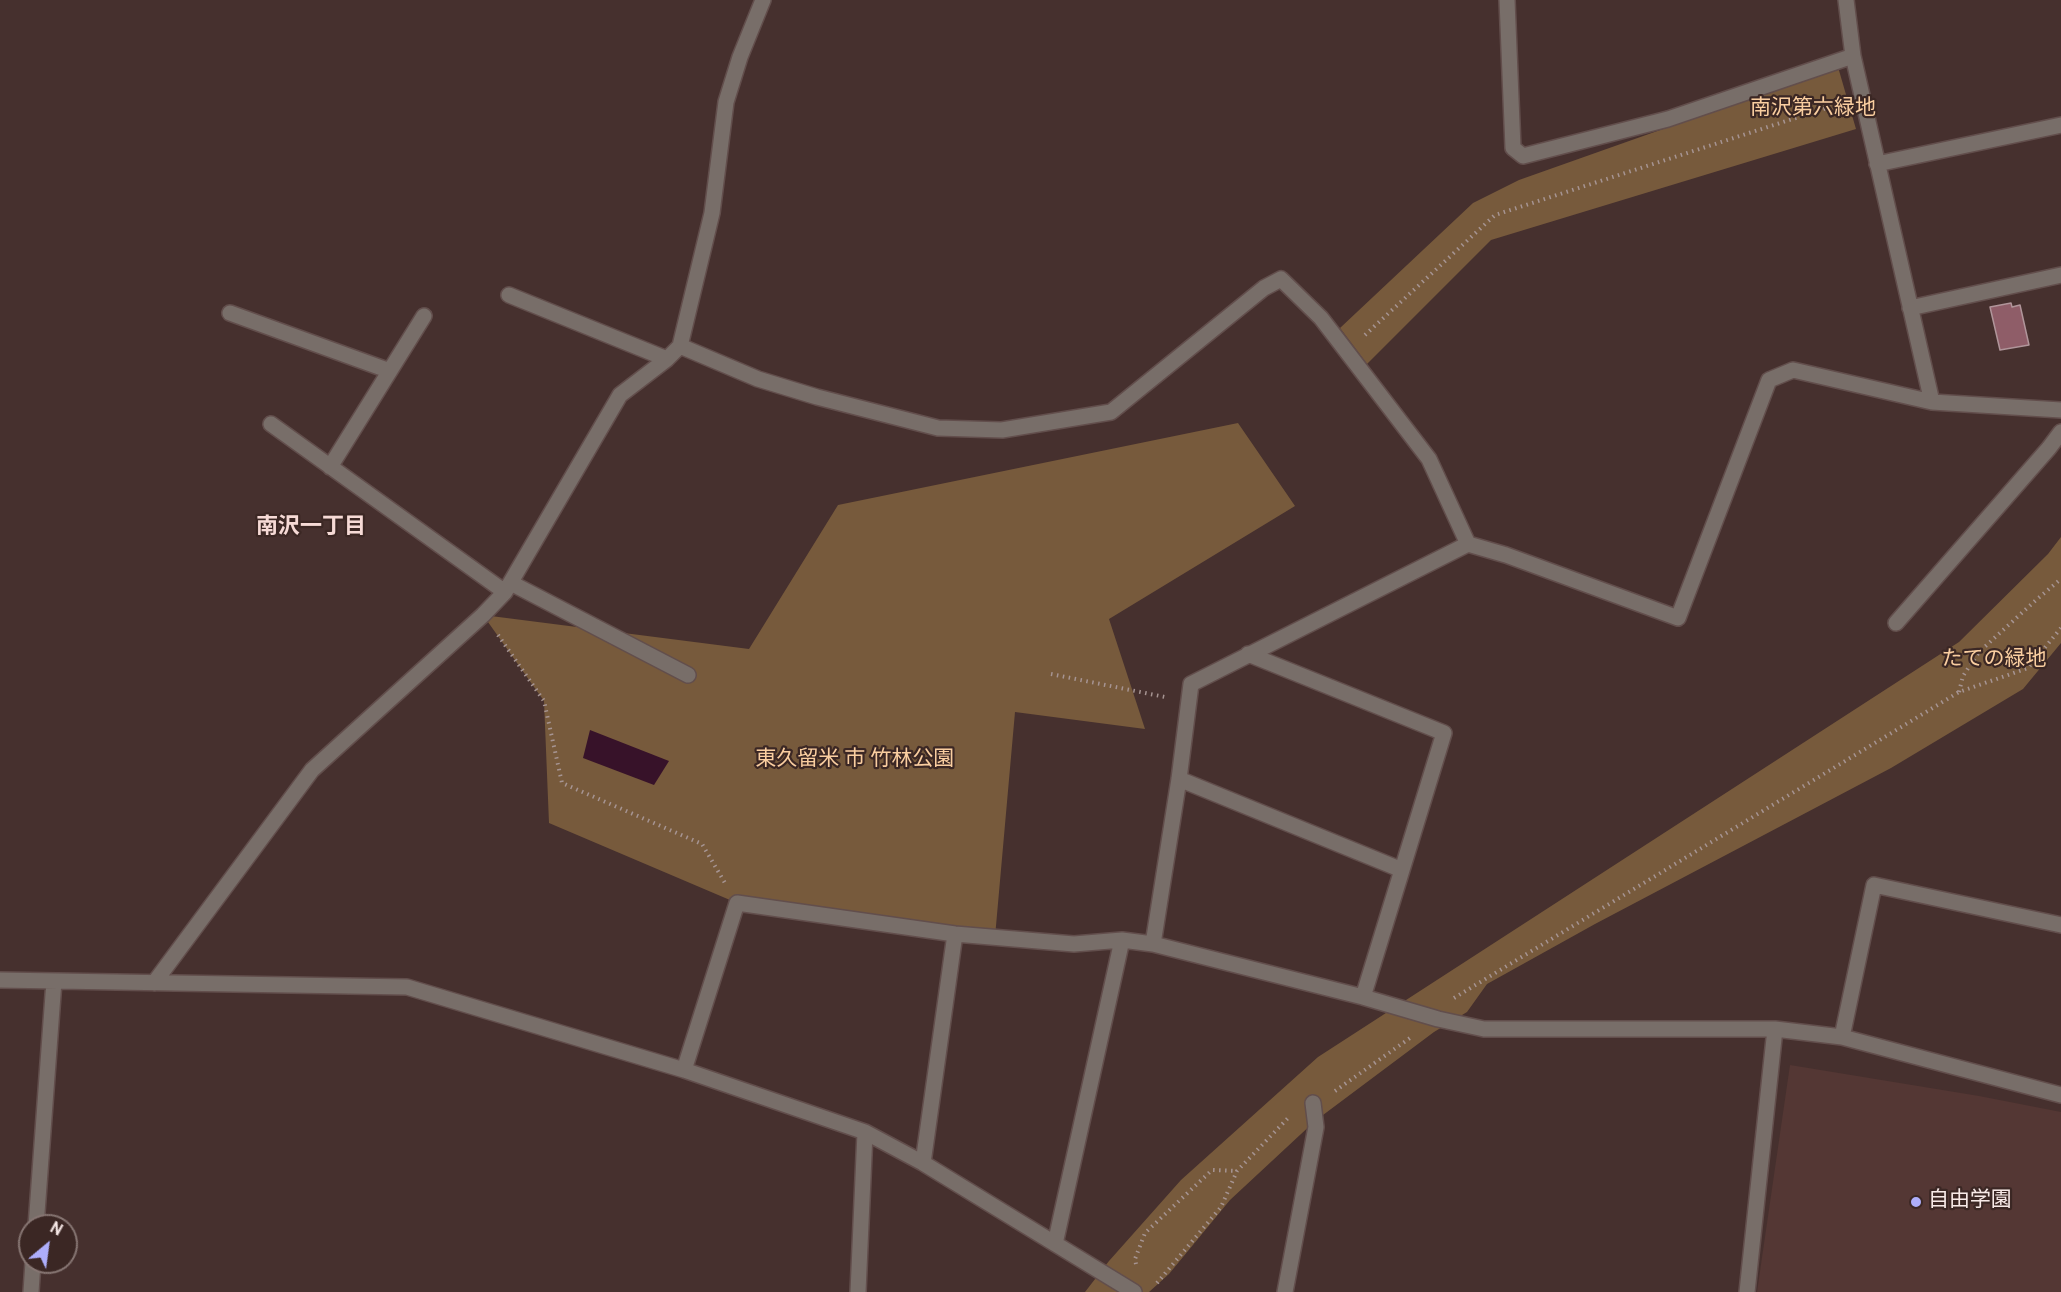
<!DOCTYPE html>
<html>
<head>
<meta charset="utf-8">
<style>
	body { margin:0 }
	#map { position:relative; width:2061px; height:1292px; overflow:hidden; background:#46302e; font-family:Overpass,sans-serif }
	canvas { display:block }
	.north { position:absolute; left:18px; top:1214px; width:60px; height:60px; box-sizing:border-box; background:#3b2724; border:2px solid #867572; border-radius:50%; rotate:29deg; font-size:16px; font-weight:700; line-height:24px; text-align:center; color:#f7e9e7 }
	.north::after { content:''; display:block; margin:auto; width:21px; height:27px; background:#aeaefb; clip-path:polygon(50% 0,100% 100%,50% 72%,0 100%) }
</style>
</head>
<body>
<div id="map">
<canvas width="2061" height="1292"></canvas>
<div class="north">N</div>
</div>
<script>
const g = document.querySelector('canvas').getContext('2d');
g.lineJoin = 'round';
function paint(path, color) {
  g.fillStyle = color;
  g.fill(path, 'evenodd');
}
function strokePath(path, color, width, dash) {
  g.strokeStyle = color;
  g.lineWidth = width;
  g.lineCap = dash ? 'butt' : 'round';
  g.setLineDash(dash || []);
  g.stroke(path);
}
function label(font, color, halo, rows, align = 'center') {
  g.font = font + ' Overpass,"Noto Sans JP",sans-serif';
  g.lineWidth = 4.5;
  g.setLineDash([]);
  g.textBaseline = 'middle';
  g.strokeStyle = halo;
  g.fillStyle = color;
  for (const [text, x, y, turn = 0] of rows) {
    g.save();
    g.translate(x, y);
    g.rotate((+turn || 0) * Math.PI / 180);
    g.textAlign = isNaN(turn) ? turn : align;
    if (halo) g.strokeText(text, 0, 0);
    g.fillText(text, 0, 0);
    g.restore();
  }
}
const built = new Path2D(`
	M1790 1065 1979 1096 2061 1112V1292H1757Z`);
const green = new Path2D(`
	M1838 67 1856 129 1491 240 1367 364 1340 328 1473 203 1519 180Z
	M1238 423 1295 506 1109 619 1145 729 1015 712 995 937 737 903 549 823 544 701 483 615 749 649 838 505Z
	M2061 537V643L2023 689 1891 768 1595 924 1487 984 1467 1012 1434 1032 1315 1121 1230 1200 1169 1274 1149 1292H1085L1109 1261 1181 1180 1318 1057 1959 642 2048 554Z`);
const water = new Path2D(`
	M590 730 669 761 654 785 583 758Z`);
const building = new Path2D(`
	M2011 303 2012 307 2020 305 2029 345 2000 350 1990 307Z`);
const path = new Path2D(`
	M1365 335 1495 215 1839 104
	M498 635 544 701 562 783 702 844 725 883
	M1051 674 1165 697
	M1959 692 1963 676 1979 652 2036 600 2061 579
	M1454 998 1959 692 2028 668 2061 628
	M1335 1091 1410 1038
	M1136 1264 1135 1259 1145 1233 1212 1170 1237 1171
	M1157 1283 1221 1207 1237 1171 1290 1116`);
const minor = new Path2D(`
	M1507 0 1513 148 1523 156 1668 119 1853 56
	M1846 0 1853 56 1932 402
	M1877 164 2061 125
	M509 295 667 359
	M1910 308 2061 275
	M230 313 390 371
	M680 346 758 379 817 397 938 428 1002 430 1111 412 1264 288 1281 279 1321 318 1429 459 1468 544
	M271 424 505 592
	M330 467 424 316
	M511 583 688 675
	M1896 623 2049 448 2061 432
	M1248 654 1444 733 1363 997
	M1179 779 1402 870
	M1153 944 1179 779 1191 684 1468 544 1506 555 1678 618 1769 380 1793 370 1932 402 2061 410
	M0 980 407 987 684 1070 865 1132 923 1163 1134 1292
	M154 983 312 770 483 615 505 592 620 395 667 359 680 346 712 213 726 102 740 57 763 0
	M1842 1037 1874 885 2061 925
	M684 1070 737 903 955 934 1074 944 1122 940 1153 944 1363 997 1438 1019 1484 1029H1775L1842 1037 2061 1095
	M923 1163 955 934
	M36 1226 54 981
	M1055 1244 1122 940
	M31 1292 33 1262
	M858 1292 865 1132
	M1285 1292 1316 1127 1313 1103
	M1747 1292 1775 1029`);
const markers = [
	[1916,1202,6,"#aeaefb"]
];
const parkNames = [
	["南沢第六緑地",1813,110],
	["たての緑地",1994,661],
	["東久留米 市 竹林公園",855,761]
];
const poiNames = [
	["自由学園",1928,1202]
];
const neighbourhoodNames = [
	["南沢一丁目",311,529]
];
paint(built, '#543734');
paint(green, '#775a3c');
paint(water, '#371229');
paint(building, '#8f5d68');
strokePath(building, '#b0959a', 1.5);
strokePath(minor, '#624e4c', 18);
strokePath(path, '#a69492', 4, [1.5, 4.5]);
strokePath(minor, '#786e69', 15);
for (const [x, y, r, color] of markers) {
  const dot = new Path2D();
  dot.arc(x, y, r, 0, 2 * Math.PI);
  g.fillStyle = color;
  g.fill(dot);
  strokePath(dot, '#3b2724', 2);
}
label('21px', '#facea0', '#3b2724', parkNames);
label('21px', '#f7e9e7', '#3b2724', poiNames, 'left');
label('bold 22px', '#f6dad6', '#3b2724', neighbourhoodNames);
</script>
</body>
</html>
